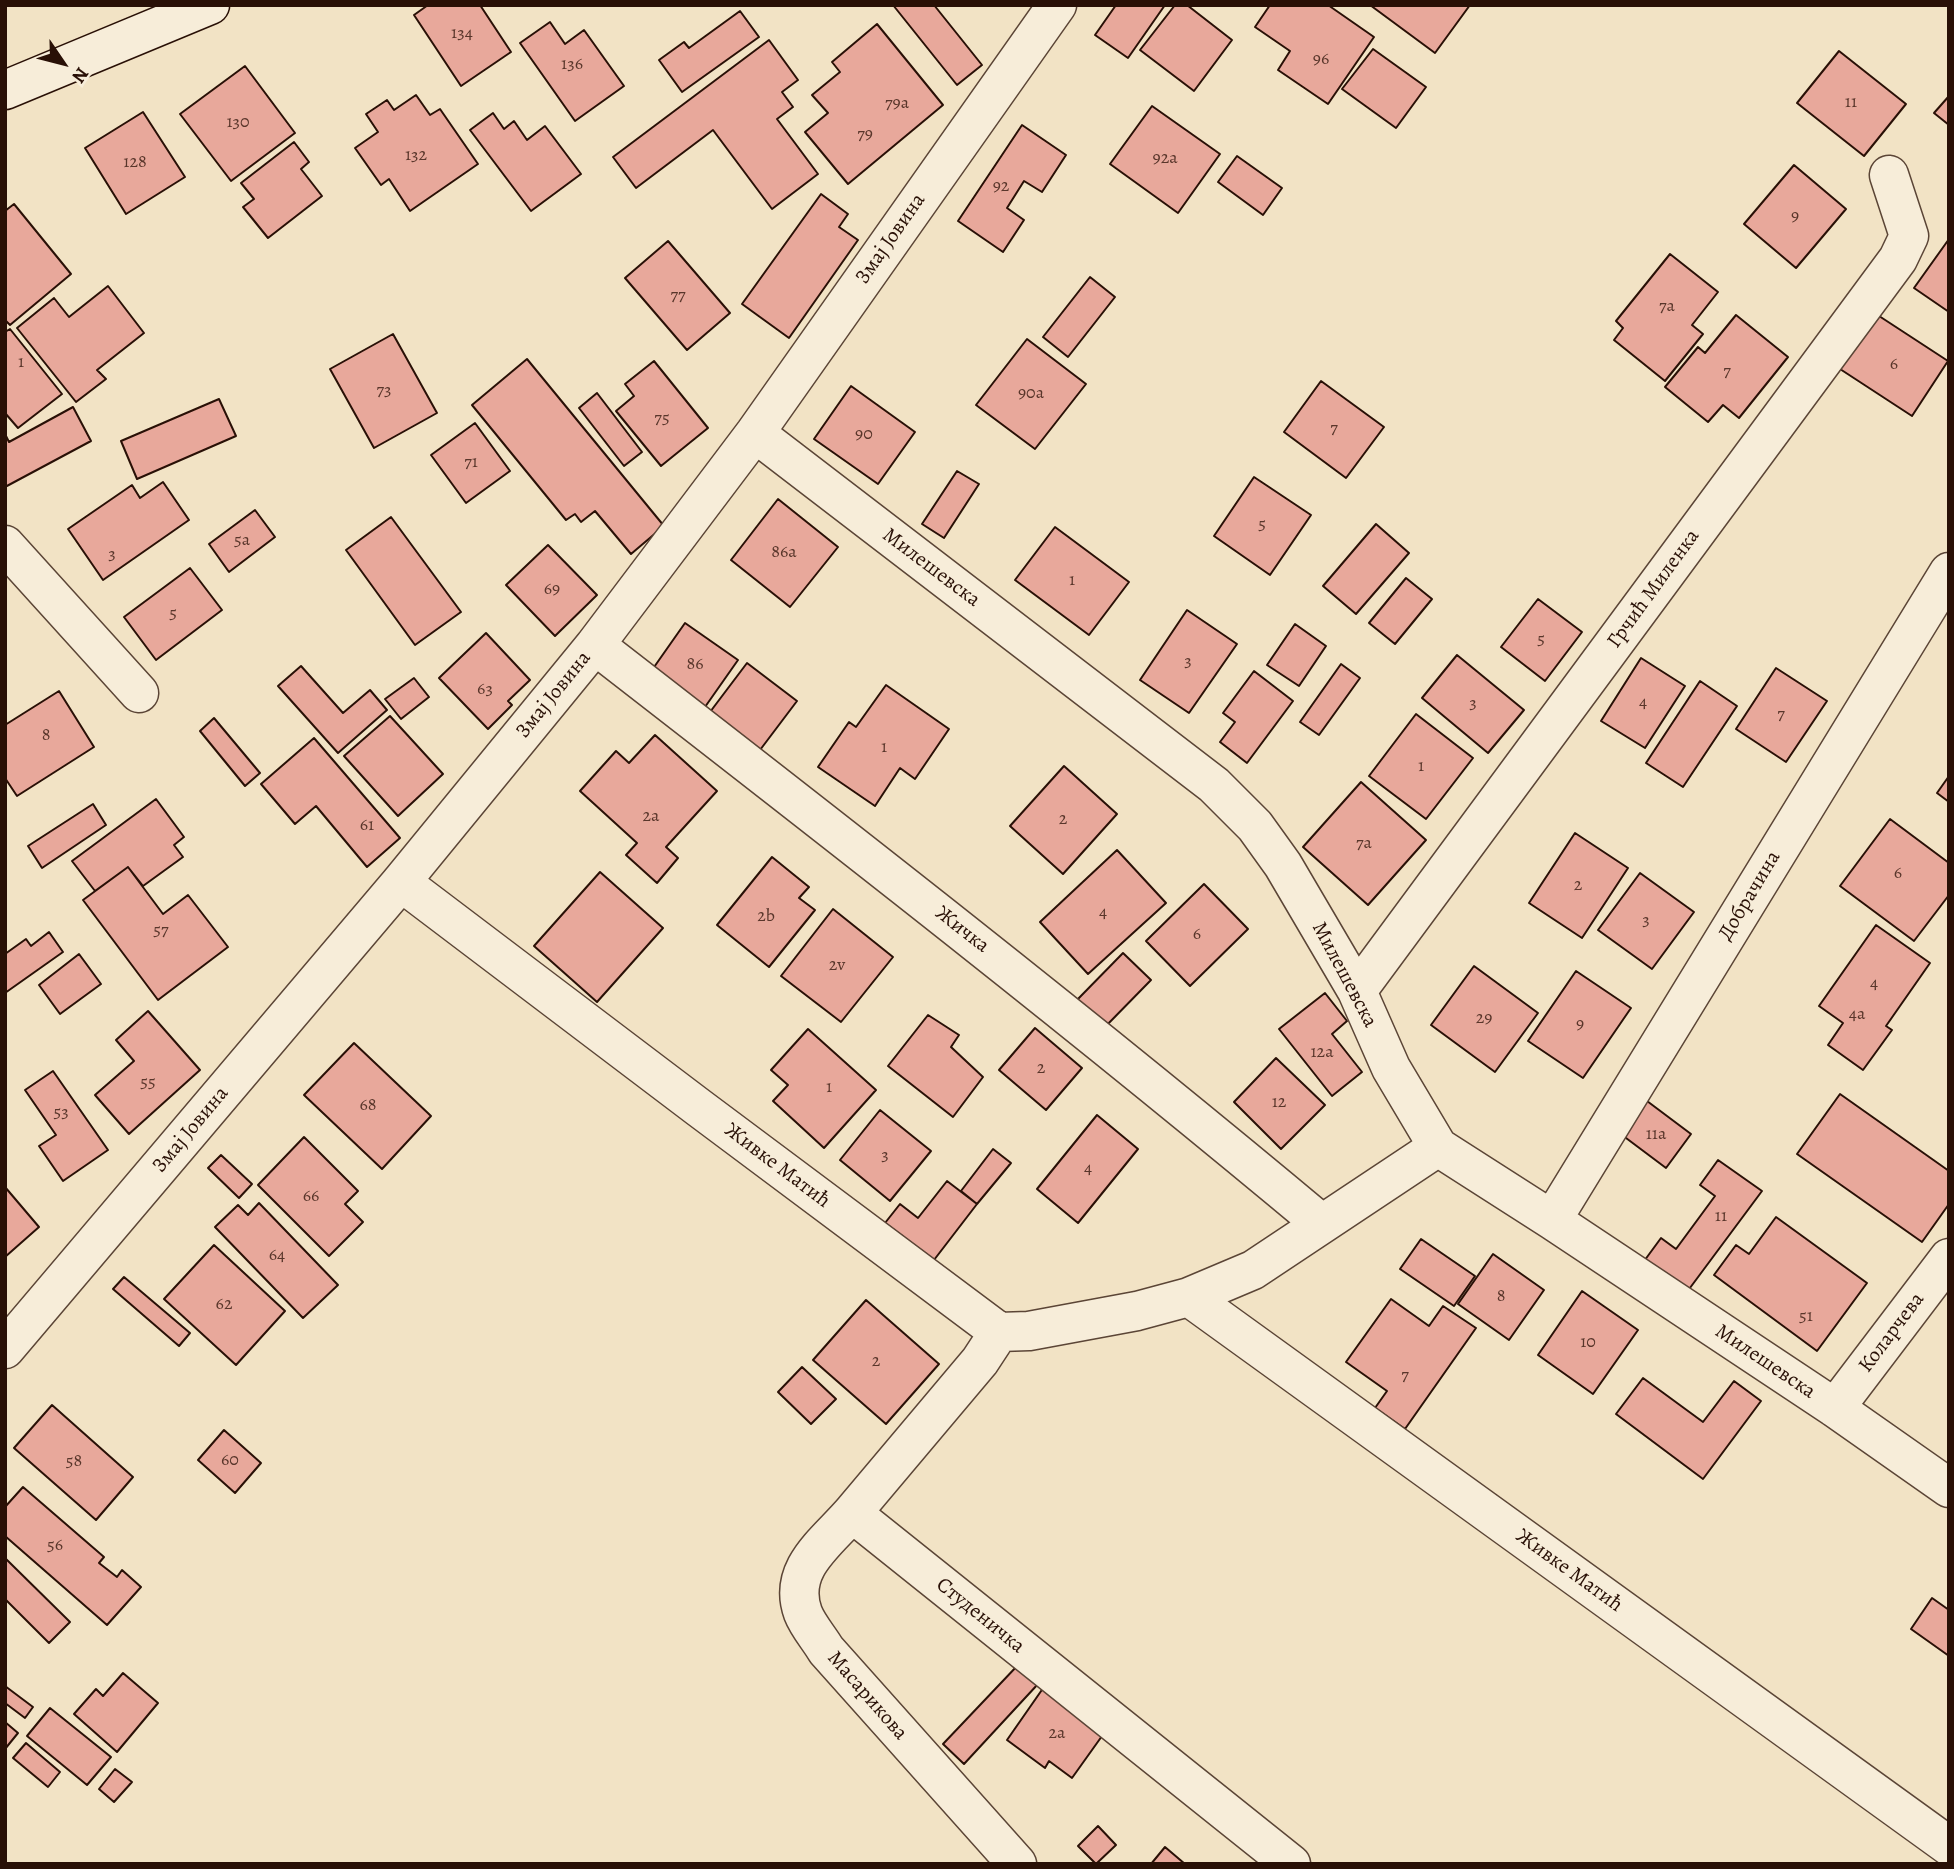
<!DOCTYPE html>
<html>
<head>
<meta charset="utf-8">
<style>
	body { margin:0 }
	#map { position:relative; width:1954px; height:1869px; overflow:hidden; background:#f2e3c5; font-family:Alegreya,serif }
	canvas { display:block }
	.frame { position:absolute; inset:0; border:7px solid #291006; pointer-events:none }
	.north { position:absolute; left:28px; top:28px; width:70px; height:70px; -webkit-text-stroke:5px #f7edd9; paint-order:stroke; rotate:125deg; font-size:19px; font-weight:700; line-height:28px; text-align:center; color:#291006 }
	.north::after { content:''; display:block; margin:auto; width:24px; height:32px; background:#291006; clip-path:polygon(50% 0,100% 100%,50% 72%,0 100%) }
</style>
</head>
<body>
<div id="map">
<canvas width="1954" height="1869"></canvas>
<div class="frame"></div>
<div class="north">N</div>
</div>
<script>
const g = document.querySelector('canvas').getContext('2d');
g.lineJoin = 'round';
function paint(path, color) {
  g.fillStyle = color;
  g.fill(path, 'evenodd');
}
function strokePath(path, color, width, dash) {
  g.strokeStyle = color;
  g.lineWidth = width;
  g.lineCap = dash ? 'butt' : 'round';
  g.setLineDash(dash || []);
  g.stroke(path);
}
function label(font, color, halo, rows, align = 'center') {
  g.font = font + ' Alegreya,serif';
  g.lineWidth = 5;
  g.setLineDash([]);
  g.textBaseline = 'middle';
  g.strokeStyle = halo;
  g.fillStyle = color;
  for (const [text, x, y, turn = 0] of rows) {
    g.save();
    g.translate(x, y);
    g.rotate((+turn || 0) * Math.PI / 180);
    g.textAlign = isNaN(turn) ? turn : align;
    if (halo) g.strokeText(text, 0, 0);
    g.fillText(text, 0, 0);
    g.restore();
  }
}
const building = new Path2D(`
	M428 5H480L511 52 461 86 414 15Z
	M893 5H934L982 65 957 85Z
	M1116 5H1165L1128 58 1095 35Z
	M1175 5H1187L1232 40 1194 91 1140 50Z
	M1270 5H1328L1374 37 1328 104 1278 70 1290 51 1255 27Z
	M1370 5H1470L1435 53Z
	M740 11 759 37 682 92 659 60 684 42 689 48Z
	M550 22 565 44 584 30 624 86 575 121 520 43Z
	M877 24 943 105 848 184 805 132 828 113 812 95 840 72 832 62Z
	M769 40 798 80 782 92 793 107 777 119 818 174 772 209 713 130 636 188 613 157Z
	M1373 49 1426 87 1396 128 1342 89Z
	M1839 51 1906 104 1864 156 1797 103Z
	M245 66 295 133 231 181 180 114Z
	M416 95 430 115 440 109 478 164 410 211 389 179 381 185 355 148 378 132 366 114 387 100 394 110Z
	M1949 96V125L1934 113Z
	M1152 106 1220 154 1178 213 1110 164Z
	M143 112 185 177 126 214 85 148Z
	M493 113 504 129 514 121 527 140 545 126 581 174 531 211 470 130Z
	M1022 125 1066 155 1042 192 1024 181 1007 208 1024 220 1003 252 958 221Z
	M294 142 309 162 301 169 322 196 268 238 243 207 254 199 241 183Z
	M1237 156 1282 188 1263 215 1218 182Z
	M1794 165 1846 209 1796 268 1744 224Z
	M821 194 848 214 839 227 858 240 789 338 742 304Z
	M14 204 71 274 10 325 5 320V211Z
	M1949 239V312L1914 288Z
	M668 241 730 313 687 350 625 278Z
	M1670 254 1718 292 1692 325 1703 334 1665 381 1614 340 1623 328 1616 321Z
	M1090 277 1115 297 1068 357 1043 337Z
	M108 286 144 333 97 370 106 379 76 402 17 328 54 298 69 317Z
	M1876 314 1948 361 1912 416 1840 369Z
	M1736 315 1788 357 1739 418 1723 405 1708 422 1665 387 1698 347 1705 353Z
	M10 329 62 394 18 428 5 413V332Z
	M393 334 437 413 374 448 330 369Z
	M1027 339 1086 384 1035 449 976 405Z
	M527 359 664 526 631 554 595 511 581 522 575 514 566 520 472 405Z
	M654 361 708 428 661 466 616 411 634 396 625 384Z
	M1321 381 1384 427 1346 478 1284 432Z
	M851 386 915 432 878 484 814 439Z
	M597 393 642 452 624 466 579 408Z
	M219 399 236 436 137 479 121 441Z
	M73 407 91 441 5 487V434L9 442Z
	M475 423 510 471 466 503 431 455Z
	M957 471 979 484 944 538 922 524Z
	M1254 477 1311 515 1270 575 1214 536Z
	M163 482 189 520 103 580 68 529 132 485 140 498Z
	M778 499 838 547 790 607 731 560Z
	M255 510 275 537 229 572 209 544Z
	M391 517 461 612 415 645 346 550Z
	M1376 524 1409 553 1356 614 1323 586Z
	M1055 527 1129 582 1089 635 1015 580Z
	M548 545 597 595 555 636 506 585Z
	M190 568 222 610 156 660 124 617Z
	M1406 578 1432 599 1395 644 1369 623Z
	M1538 599 1582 632 1545 681 1501 647Z
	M1187 610 1237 644 1189 713 1140 680Z
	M685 623 738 660 705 707 652 670Z
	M1295 624 1326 646 1299 686 1267 665Z
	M486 633 530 680 508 701 512 705 488 729 439 678Z
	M1457 655 1524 710 1488 753 1422 698Z
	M1641 658 1685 686 1645 748 1601 721Z
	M747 663 797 701 757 754 707 716Z
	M1341 664 1360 678 1319 735 1300 722Z
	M301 666 343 713 370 690 387 710 338 753 278 686Z
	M1776 668 1827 701 1786 762 1736 729Z
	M1254 671 1293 701 1247 763 1220 742 1235 722 1223 713Z
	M414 678 429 697 401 719 385 699Z
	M1700 681 1737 706 1683 787 1646 763Z
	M886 685 949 729 915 779 900 768 875 806 818 767 849 722 856 727Z
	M59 691 94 747 17 796 5 778V725Z
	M1416 714 1473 758 1426 819 1369 776Z
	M390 716 443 774 398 816 344 756Z
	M214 718 260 773 245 786 200 731Z
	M655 735 717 791 666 847 678 858 657 883 626 855 637 843 580 791 616 751 629 763Z
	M314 738 400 838 367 867 316 806 295 824 261 784Z
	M1064 766 1117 814 1063 874 1010 826Z
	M1949 776V802L1937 793Z
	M1361 782 1426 840 1368 905 1303 847Z
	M156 799 184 837 174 845 183 857 143 886 128 867 95 891 72 861Z
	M93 804 106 825 42 868 28 846Z
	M1890 819 1949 863V895L1914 941 1840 886Z
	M1575 833 1628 868 1582 938 1529 903Z
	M1117 850 1166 903 1088 974 1040 922Z
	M772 857 809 887 799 898 815 910 769 967 717 925Z
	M128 867 163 914 188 895 228 947 158 1000 83 900Z
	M600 872 663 928 597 1002 534 946Z
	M1640 873 1694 912 1652 969 1598 930Z
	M1204 884 1248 929 1190 986 1146 941Z
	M833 909 893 957 841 1022 781 976Z
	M1876 925 1930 963 1886 1026 1892 1030 1863 1070 1828 1045 1843 1023 1819 1006Z
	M49 932 63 952 5 993V954L26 939 31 946Z
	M1123 953 1151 980 1103 1029 1076 1001Z
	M79 954 101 984 60 1014 39 985Z
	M1474 966 1538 1013 1495 1072 1431 1025Z
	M1576 971 1631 1008 1583 1078 1528 1041Z
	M1325 993 1347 1021 1332 1034 1362 1072 1332 1096 1279 1029Z
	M148 1011 200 1070 129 1134 95 1095 134 1061 116 1040Z
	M928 1015 959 1035 951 1047 983 1077 953 1117 888 1066Z
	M1035 1028 1082 1068 1046 1110 999 1070Z
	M808 1029 876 1090 824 1148 773 1101 788 1085 771 1070Z
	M354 1043 431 1116 382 1169 304 1095Z
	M1276 1058 1325 1105 1281 1149 1234 1102Z
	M53 1071 108 1150 63 1181 39 1146 56 1135 25 1090Z
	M1840 1094 1949 1171V1204L1922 1242 1797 1154Z
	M1647 1101 1691 1134 1666 1168 1622 1135Z
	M880 1110 931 1151 890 1201 840 1160Z
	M1097 1115 1138 1149 1078 1223 1037 1189Z
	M304 1137 358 1191 345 1204 363 1222 329 1256 258 1185Z
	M993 1149 1011 1163 977 1204 961 1191Z
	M221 1155 252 1184 239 1198 208 1168Z
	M1718 1160 1762 1191 1681 1300 1639 1268 1661 1238 1676 1249 1715 1196 1700 1185Z
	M947 1181 977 1204 934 1260 885 1223 900 1204 918 1218Z
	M5 1187 39 1227 5 1257Z
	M259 1203 338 1285 303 1318 215 1227 238 1205 248 1215Z
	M1776 1217 1867 1283 1817 1351 1714 1275 1736 1245 1749 1254Z
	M1421 1239 1475 1276 1454 1306 1400 1269Z
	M214 1245 285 1311 236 1365 164 1299Z
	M1493 1254 1544 1290 1509 1340 1458 1304Z
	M124 1277 190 1333 179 1346 113 1289Z
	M1582 1291 1638 1330 1593 1394 1538 1355Z
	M1391 1299 1429 1326 1443 1306 1476 1328 1405 1429 1375 1408 1387 1391 1346 1362Z
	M866 1300 939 1364 886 1424 813 1360Z
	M802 1367 836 1399 811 1424 778 1392Z
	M1643 1378 1703 1422 1734 1381 1761 1401 1703 1479 1616 1414Z
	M52 1405 133 1477 96 1520 14 1448Z
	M224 1430 261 1463 235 1493 198 1460Z
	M23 1487 104 1557 99 1563 117 1577 122 1570 141 1587 107 1625 5 1536V1507Z
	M5 1558 70 1622 49 1643 5 1599Z
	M1932 1598 1949 1610V1656L1911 1629Z
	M1018 1665 1038 1684 964 1764 943 1744Z
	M123 1673 158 1703 117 1752 74 1714 96 1689 103 1696Z
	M1046 1684 1107 1729 1072 1778 1049 1761 1045 1768 1007 1740Z
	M5 1686 33 1707 25 1718 5 1703Z
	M50 1708 111 1757 87 1785 27 1736Z
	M5 1722 18 1733 5 1749Z
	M26 1743 60 1772 48 1787 13 1758Z
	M115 1769 132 1782 114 1802 99 1789Z
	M1098 1826 1116 1845 1096 1864 1078 1846Z
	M1165 1847 1185 1864H1151Z`);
const street = new Path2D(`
	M755 433 1214 785 1255 826 1283 865 1357 991 1391 1068 1438 1147 1552 1220 1835 1408 1949 1488
	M5 545 139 693
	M595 645C840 835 1084 1025 1322 1224
	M401 882 698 1107 999 1332 1029 1331 1137 1311 1189 1297 1253 1270 1438 1147
	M1357 991 1898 259 1909 236 1889 175
	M1552 1220 1949 572
	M1189 1297 1949 1846
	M999 1332 980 1361 852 1513 1291 1864
	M5 1349 401 882 595 645 755 433 1057 5
	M1835 1408 1949 1258
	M852 1513C826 1543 787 1569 803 1613 808 1626 819 1638 826 1650L1017 1864`);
const secondary = new Path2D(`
	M5 90 210 5`);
const numberNames = [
	["134",462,34],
	["96",1321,60],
	["136",572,65],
	["11",1851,103],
	["79a",897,104],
	["130",238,123],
	["79",865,135],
	["132",416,156],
	["92a",1165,159],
	["128",135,163],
	["92",1001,187],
	["9",1795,217],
	["77",678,296],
	["7a",1667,307],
	["1",21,363],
	["6",1894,365],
	["7",1727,372],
	["73",384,391],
	["90a",1031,394],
	["75",662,419],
	["7",1334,429],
	["90",864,435],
	["71",471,463],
	["5",1262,525],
	["5a",242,541],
	["86a",784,553],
	["3",112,555],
	["1",1072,581],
	["69",552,590],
	["5",173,614],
	["5",1541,640],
	["3",1188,662],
	["86",695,665],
	["63",485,690],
	["4",1643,703],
	["3",1473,704],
	["7",1781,715],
	["8",46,736],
	["1",884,748],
	["1",1421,767],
	["2a",651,817],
	["2",1063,820],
	["61",367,826],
	["7a",1364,844],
	["6",1898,874],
	["2",1578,886],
	["4",1103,913],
	["2b",766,917],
	["3",1646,921],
	["57",161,931],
	["6",1197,935],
	["2v",837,966],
	["4",1874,984],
	["4a",1857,1015],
	["29",1484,1019],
	["9",1580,1025],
	["12a",1322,1053],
	["2",1041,1069],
	["55",148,1083],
	["1",829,1088],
	["12",1279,1103],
	["68",368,1106],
	["53",61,1113],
	["11a",1656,1135],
	["3",885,1156],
	["4",1088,1169],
	["66",311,1197],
	["11",1721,1217],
	["64",277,1256],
	["8",1501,1297],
	["62",224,1305],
	["51",1806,1317],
	["10",1588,1343],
	["2",876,1362],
	["7",1405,1376],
	["60",230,1461],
	["58",74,1462],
	["56",55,1546],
	["2a",1057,1734]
];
const streetNames = [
	["Змај Јовина",891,239,-55],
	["Милешевска",931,568,37],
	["Грчић Миленка",1654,589,-54],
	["Змај Јовина",554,695,-51],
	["Добрачина",1750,896,-59],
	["Жичка",962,930,38],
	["Милешевска",1344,975,62],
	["Змај Јовина",191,1130,-50],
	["Живке Матић",777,1166,37],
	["Коларчева",1892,1333,-53],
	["Милешевска",1765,1362,34],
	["Живке Матић",1569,1571,36],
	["Студеничка",980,1616,39],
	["Масарикова",867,1696,49]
];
paint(building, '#e8a89b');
strokePath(building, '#291006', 2);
strokePath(street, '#5b4536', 41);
strokePath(secondary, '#291006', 41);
strokePath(street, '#f7edd9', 38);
strokePath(secondary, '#f7edd9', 38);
label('18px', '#59362b', null, numberNames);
label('21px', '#291006', '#f7edd9', streetNames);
</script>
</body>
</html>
